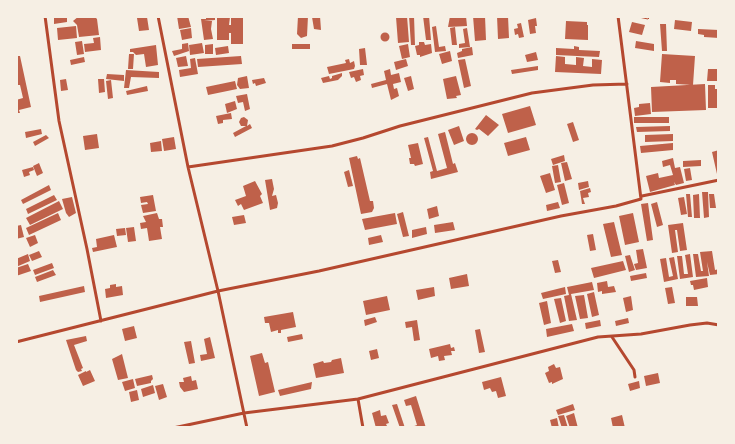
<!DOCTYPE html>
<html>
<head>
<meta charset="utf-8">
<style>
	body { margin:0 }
	#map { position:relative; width:735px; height:444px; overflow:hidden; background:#f6efe4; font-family:Montserrat,sans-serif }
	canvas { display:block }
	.frame { position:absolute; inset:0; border:18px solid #f6efe4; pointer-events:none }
</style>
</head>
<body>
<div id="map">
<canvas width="735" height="444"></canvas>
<div class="frame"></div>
</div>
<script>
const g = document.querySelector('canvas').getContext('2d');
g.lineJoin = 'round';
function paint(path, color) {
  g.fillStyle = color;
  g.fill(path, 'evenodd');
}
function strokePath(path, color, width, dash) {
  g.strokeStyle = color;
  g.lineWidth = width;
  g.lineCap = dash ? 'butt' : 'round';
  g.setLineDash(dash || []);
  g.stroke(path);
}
const building = new Path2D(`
	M54 16H67V22L54 24Z
	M79 16H94L97 19 99 35 79 37 77 25 73 21Z
	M177 16H188L191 27 179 29Z
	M206 16H215V20L204 21H212L211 29 213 39 204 40 201 19H206Z
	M298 16H308L307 36 301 38 297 34Z
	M320 16 321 30 314 29 312 17Z
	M407 16 409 42 398 43 396 17Z
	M409 16H414L415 45H411Z
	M423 16H429L431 40H426Z
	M450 16H466L467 26 448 27Z
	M473 16H485L486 40 475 41Z
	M497 16H508L509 38 498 39Z
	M147 17 149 30 139 31 137 18Z
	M217 17H230L229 25H231V18L243 17V44H231V33H229V40H217Z
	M536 18 537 26H535L536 33 530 34 528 20Z
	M675 20 692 22 691 31 674 29Z
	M566 21 587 22V25H588V40L565 39Z
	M632 22 645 25 642 35 629 32Z
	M521 23 524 37 519 38 518 34 515 35 514 29 518 28 517 24Z
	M660 24H666L667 51H662Z
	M76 26 77 38 58 40 57 28Z
	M436 26 439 47 445 46 446 51 435 52 432 27Z
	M455 27 457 45H452L450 28Z
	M191 28 192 38 182 40 180 30Z
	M467 28 470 47 459 48V44L465 43 463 29Z
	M698 29 719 30V38L704 37V35L698 34Z
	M380.5 37a4.5 4.5 0 1 1 9 0a4.5 4.5 0 1 1-9 0Z
	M100 37 101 50 85 52 84 44 94 43 93 38Z
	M82 41 84 54 77 55 75 42Z
	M636 41 654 44V51L635 48Z
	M419 42H424L425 45 431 44 432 53 420 57V55H417L415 46 419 45Z
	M188 43 189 51 174 56 172 51 182 49V44Z
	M202 43 204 53 190 55 189 45Z
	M213 44V54H205V45Z
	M292 44H310V49H292Z
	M408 44 410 57 402 59 399 46Z
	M156 45 158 65 146 67 144 54 136 55 133 52H130V49Z
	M228 46 229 53 216 55 215 48Z
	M574 46 579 47V50L600 51 599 57 556 55V48L574 49Z
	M472 47 473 55 458 58 457 53 462 51V49Z
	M365 48 367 65H360L359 49Z
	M450 51 452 61 442 64 439 54Z
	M536 52 538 60 527 62 525 55Z
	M129 54H134L133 69H128Z
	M662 54 695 56 693 85 676 84V80H670V83L660 82Z
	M16 56H20L31 107 19 110 20 113H16V100L23 98 20 85H16V79L18 78Z
	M186 56 188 66 178 67 176 58Z
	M241 56 242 64 198 67 197 59Z
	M556 56 565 57V64L576 65V57L584 58 583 66 592 67V59L602 60 601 74 555 72Z
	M84 57 85 62 71 65 70 60Z
	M195 58 198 74 180 77 179 70 191 68 190 59Z
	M349 59 350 63 354 61 355 66 354 69 329 74 327 67 346 63 345 60Z
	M406 59 408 66 396 70 394 62Z
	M465 59 471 86 464 88 458 60Z
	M538 66V70L512 74 511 70Z
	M363 69 364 75 360 76 361 80 356 82 354 77 351 78 349 72Z
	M390 69 391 75 399 73 401 82 393 84 394 89 397 88 399 96 391 100 387 84 372 88 371 84 386 80 384 71Z
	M708 69H719V81H707Z
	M126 70 159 72V78L131 77 129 88H124Z
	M342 73V76L338 80 323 83 321 78 329 76 330 79 332 78V76Z
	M107 74 124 75V81L106 79Z
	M247 76 249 88 240 89 237 85 238 78Z
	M411 76 414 89 408 91 404 78Z
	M456 76 461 95 456 96 457 98 447 99 443 79Z
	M264 78 266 83 256 86 255 83 253 84 252 80Z
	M66 79 68 90 61 91 60 80Z
	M98 79H104L105 92 99 93Z
	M111 80 113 98 108 99 106 81Z
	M235 81 237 89 208 95 206 87Z
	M705 84 706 110 652 112 651 87Z
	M708 85H715V89H717V108H708Z
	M147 86 148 91 127 95 126 91Z
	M247 94 250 109 245 111 243 102 238 103 236 96Z
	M235 101 237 109 227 113 225 104Z
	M650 103 651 114 635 116 634 108 639 107V104Z
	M530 106 536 125 508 133 502 114Z
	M231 113 232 119 223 120V123L218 124 216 116Z
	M486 115 499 125 488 136 479 129 477 130 475 129Z
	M244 117 248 120 247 126 250 124 252 128 235 137 233 133 246 126H241L239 122 241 118Z
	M634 117H669V123H634Z
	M573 122 579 140 573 142 567 124Z
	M459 126 464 141 454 145 448 130Z
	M670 126V131L637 132 636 127Z
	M41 129 42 134 26 138 25 132Z
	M445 132 453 164 455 163 458 172 431 179 430 172 433 171 424 138 428 137 437 171 447 168 438 134Z
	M466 139a6 6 0 1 1 12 0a6 6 0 1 1-12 0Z
	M97 134 99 148 85 150 83 136Z
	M673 134V141L645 142V135Z
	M46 135 49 138 35 146 33 142Z
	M174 137 176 149 164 151 162 139Z
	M526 137 530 150 508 156 504 143Z
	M161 141 162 151 151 152 150 143Z
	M418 143 423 164 415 166 414 164H410L409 158H411L408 145Z
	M673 143V150L641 153 640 146Z
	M719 150V174H717L712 152Z
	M564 155 565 161 553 165 551 159Z
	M357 156 358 159 360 158 370 201H373L374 208 372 212 361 214 349 158Z
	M673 158 675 168 680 167 684 183 676 185 674 182 675 185 650 192 646 176 658 173 659 178 673 175 670 165 663 167 662 161Z
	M701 160V166L683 167V161Z
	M567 162 572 179 565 181 561 163Z
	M39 163 43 173 37 176 33 166Z
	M558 165 561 182 555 183 552 166Z
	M33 167 34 170 29 172 30 175 24 177 22 170Z
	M690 168 692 180 686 181 684 169Z
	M349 170 353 186 348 187 344 172Z
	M550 173 555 190 546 193 540 176Z
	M272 179 274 189 272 196 276 195 278 203 277 208 270 210 265 180Z
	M255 181 262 194 260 196 263 203 244 210 241 204 238 206 235 200 246 196 243 186Z
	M588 181 589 187 579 190 578 183Z
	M564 183 569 203 562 205 557 185Z
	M49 185 51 190 23 204 21 200Z
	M590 188 591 192 588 193 589 197 583 198 585 204H582L580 191Z
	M702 192H708L709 217 704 218Z
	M686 194H690L692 217H688Z
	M699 194 700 218H694L693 195Z
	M709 194H714L716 208H710Z
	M54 195 57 200 28 214 26 209Z
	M153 195 156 211 143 213 141 205 148 204 147 202 141 203 140 197Z
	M72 197 76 213 69 217 66 213 62 199Z
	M684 197 687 214 681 215 678 198Z
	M59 201 63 209 30 225 26 218Z
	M558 202 560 208 547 211 546 205Z
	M657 202 663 225 657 227 651 204Z
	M648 203 653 240 647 241 641 204Z
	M437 206 439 216 429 219 427 209Z
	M403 212 409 236 403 237 397 214Z
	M58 213 61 220 29 235 26 228Z
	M157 213 159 219H162L163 227H160L162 239 149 241 147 228 141 229 140 223 146 222 143 216Z
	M395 213 397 224 365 230 362 219Z
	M633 213 639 242 625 245 619 216Z
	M244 215 246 223 234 225 232 217Z
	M453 222 455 230 435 233 434 225Z
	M614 222 622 255 611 257 603 224Z
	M683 223 687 250 680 251 677 230H675L678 252 672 253 668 225Z
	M21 225 24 237 16 239V226Z
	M134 227 136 241 128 242 126 228Z
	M426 227 427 234 412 238V230Z
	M125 228 126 235 117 236 116 229Z
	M593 234 596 250 590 251 587 235Z
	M35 235 38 243 30 247 26 238Z
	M114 235 117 247 93 252 92 248 97 247 96 239Z
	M381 235 383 242 369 245 368 238Z
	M643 249 647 268 636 270 634 264 638 263 636 250Z
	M39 251 42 257 32 261 29 255Z
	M712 251 715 270 719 269V274L710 275 707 262 709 276 696 277 693 254H698L701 271H703L700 252Z
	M28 254 30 261 16 267V259Z
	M690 254 693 277 680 279 677 256H682L684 274H688L685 255Z
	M630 255 635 270 629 272 625 256Z
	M674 257 678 279 664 282 660 259 666 258 669 277 673 276 669 258Z
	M558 260 561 272 555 273 552 261Z
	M623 261 626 270 594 278 591 268Z
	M52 263 54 268 35 275 33 270Z
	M28 264 31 271 16 276V268Z
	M53 270 56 275 37 282 35 277Z
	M646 273 647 278 631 281 630 276Z
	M467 274 469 286 451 289 449 278Z
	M707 278 708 287 694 290 693 285H691L690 281Z
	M607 281 608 287 614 286 616 292 602 294V291L598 292 597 283Z
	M592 282 594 290 571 294 577 320 569 321 564 296 569 295 567 287Z
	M116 284V287L122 286 123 295 106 298 105 289 110 288V285Z
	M84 286 85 292 40 302 39 296Z
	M434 287 435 296 418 300 416 290Z
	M565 287 566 294 543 299 541 293Z
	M672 287 675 303 668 304 665 288Z
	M594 292 599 315 592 317 587 294Z
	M584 295 588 318 580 319 575 296Z
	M387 296 390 310 366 315 363 301Z
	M631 296 633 310 626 312 623 298Z
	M686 297H697L698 306H686Z
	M561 298 566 321 560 323 554 299Z
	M547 301 551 323 544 325 539 303Z
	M293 312 296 327 281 330V333H278V330L271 332 269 323H265L264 317Z
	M375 317 377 322 365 326 364 320Z
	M628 318 629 323 616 326 615 321Z
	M417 320 420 340 414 341 412 327 406 328 405 322Z
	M600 320 601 326 586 329 585 323Z
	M572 324 574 331 547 337 546 329Z
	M134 326 137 338 125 341 122 329Z
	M480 329 485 352 479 353 475 330Z
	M302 334 303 339 288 342 287 337Z
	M86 336 87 341 74 345 83 368 81 369 82 371 78 372 76 370 66 340Z
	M210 337 215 358 201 361 200 355 207 354 204 339Z
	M191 341 195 363 189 364 184 342Z
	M450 344 451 348 454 347 455 351H451L452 355 444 356 445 360 439 361 438 356 431 358 429 349Z
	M377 349 379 358 371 360 369 351Z
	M262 353 265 363 268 362 275 392 259 396 250 356Z
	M122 354 128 378 118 380 112 359Z
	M341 358 344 373 316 378 313 364 323 361 324 363 331 362 332 360Z
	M554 364 556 368 560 367 563 379 552 384V382L549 383 545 373 549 371 548 367Z
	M90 370 95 381 83 386 78 375 86 371V372Z
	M658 373 660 383 646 386 644 376Z
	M152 375 153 379 151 381V383L137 386 135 379Z
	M191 376 192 381 196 380 198 389 184 392 180 387 179 382H184L183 378Z
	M501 377 506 396 498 398 496 391 492 392 490 388 484 390 482 382Z
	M133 379 135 388 125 391 122 382Z
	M639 381 640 388 630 391 628 384Z
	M312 382 311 389 280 396 278 390Z
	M163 384 167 397 159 400 155 386Z
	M153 385 155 393 143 397 141 389Z
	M137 390 139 400 131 402 129 392Z
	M416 396 426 428H409L417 425 411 405 406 406 404 400Z
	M397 404 405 428H400L392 405Z
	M573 404 575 410 558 415 556 410Z
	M380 410 381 416 386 415 389 423 386 424 388 428H376L372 413Z
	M574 413 578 428H570L566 416Z
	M564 415 568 428H562L558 416Z
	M622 415 625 428H613L611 418Z
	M557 418 559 428H552L550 420Z`);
const service = new Path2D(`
	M634 16 648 19 651 16`);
const minor = new Path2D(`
	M45 16 59 121 87 249 101 321
	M158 16 188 167 218 291 319 271 561 216 616 206 641 199 618 16
	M188 167 332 146 363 138 400 126 532 93 593 85 627 84
	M642 196 719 180
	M612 337 634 370 635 377
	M16 342 218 291 247 428
	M358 399 598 337 641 334 690 325 707 323 719 325
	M173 428 244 413 358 399 363 428`);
paint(building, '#bf614a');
strokePath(service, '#b5482f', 1);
strokePath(minor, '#b5482f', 3);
</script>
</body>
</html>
